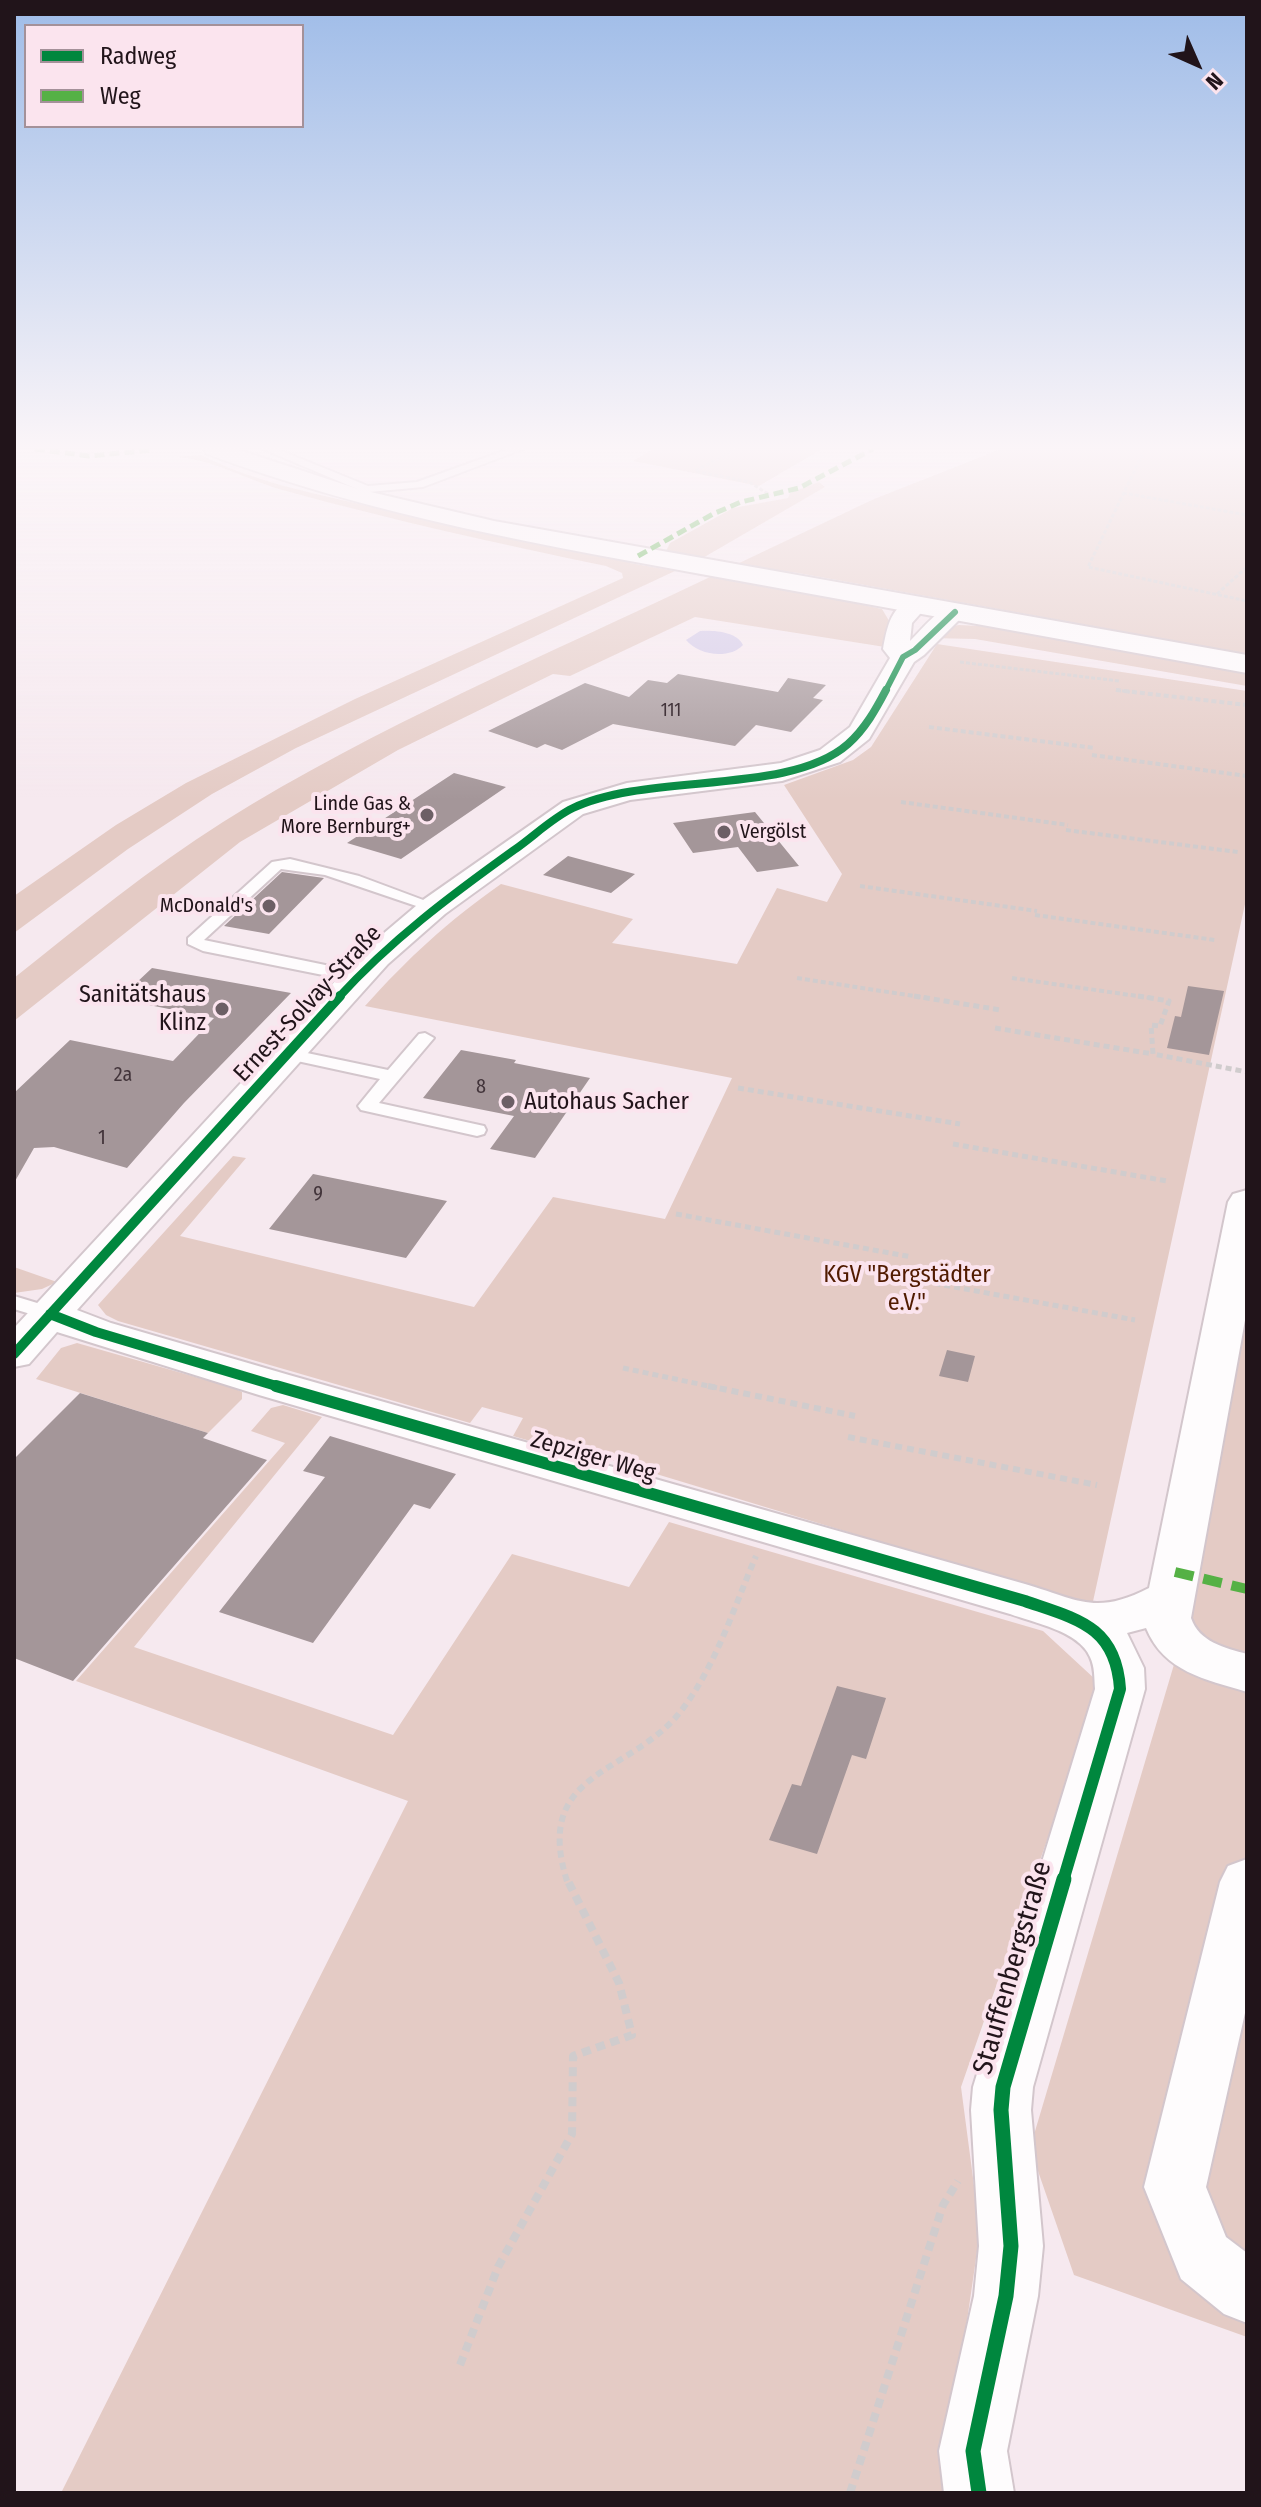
<!DOCTYPE html>
<html>
<head>
<meta charset="utf-8">
<style>
	body { margin:0 }
	#map { position:relative; width:1261px; height:2507px; overflow:hidden; background:#f6e9ef; font-family:"Fira Sans Condensed",sans-serif }
	canvas { display:block }
	.frame { position:absolute; inset:0; border:16px solid #21141a; pointer-events:none }
	.legend { position:absolute; left:24px; top:24px; width:280px; height:104px; box-sizing:border-box; background:#fbe4ee; border:2px solid #a49199; margin:0; padding:10px 14px; list-style:none; font-size:24px; color:#21141a }
	.legend li { display:flex; align-items:center; gap:16px; height:40px }
	.legend b { width:40px; border:2px solid #a49199 }
	.north { position:absolute; left:1157px; top:24px; width:80px; height:80px; -webkit-text-stroke:6px #fbe4ee; paint-order:stroke; rotate:135deg; font-size:22px; font-weight:700; line-height:32px; text-align:center; color:#21141a }
	.north::after { content:''; display:block; margin:auto; width:28px; height:36px; background:#21141a; clip-path:polygon(50% 0,100% 100%,50% 72%,0 100%) }
</style>
</head>
<body>
<div id="map">
<canvas width="1261" height="2507"></canvas>
<div class="frame"></div>
<ul class="legend">
<li><b style="height:10px;background:#00873e"></b>Radweg</li>
<li><b style="height:10px;background:#55b145"></b>Weg</li>
</ul>
<div class="north">N</div>
</div>
<script>
const g = document.querySelector('canvas').getContext('2d');
g.lineJoin = 'round';
function paint(path, color) {
  g.fillStyle = color;
  g.fill(path, 'evenodd');
}
function strokePath(path, color, width, dash) {
  g.strokeStyle = color;
  g.lineWidth = width;
  g.lineCap = dash ? 'butt' : 'round';
  g.setLineDash(dash || []);
  g.stroke(path);
}
function label(font, color, halo, rows, align = 'center') {
  g.font = font + ' "Fira Sans Condensed",sans-serif';
  g.lineWidth = 8;
  g.setLineDash([]);
  g.textBaseline = 'middle';
  g.strokeStyle = halo;
  g.fillStyle = color;
  for (const [text, x, y, turn = 0] of rows) {
    g.save();
    g.translate(x, y);
    g.rotate((+turn || 0) * Math.PI / 180);
    g.textAlign = isNaN(turn) ? turn : align;
    if (halo) g.strokeText(text, 0, 0);
    g.fillText(text, 0, 0);
    g.restore();
  }
}
const green = new Path2D(`
	M653 449H822L759 486 633 461Z
	M1001 449H1247V654L798 573 735 565 874 499Z
	M201 455C252 481 308 492 364 505 453 526 543 543 634 560L630 563 675 571 296 748 212 794 128 849 14 933V896L116 825 186 783 355 699 623 578 622 573 606 566C499 544 392 520 286 491 251 482 210 458 176 457Z
	M819 482 825 487 701 559 666 551 670 543 733 508 788 498 790 493Z
	M710 577 759 586 763 583 882 609 891 624 885 647 695 617 570 676 553 674 398 750 240 842 14 1021V978C82 924 150 868 223 822 376 726 547 655 710 577Z
	M959 625 1000 627 1247 671V686L975 639 930 638 943 628Z
	M937 644 1247 691V895L1092 1606 554 1443 551 1447 513 1436 523 1418 482 1407 470 1423 118 1321 106 1315 98 1305 233 1156 246 1158 180 1236 474 1307 553 1197 665 1219 732 1078 365 1006C408 958 448 921 501 884L633 919 612 943 737 964 777 888 827 902 842 874 784 785 853 760 871 747Z
	M14 1267 57 1282 42 1289 14 1293Z
	M1247 1315V2337L1074 2275 1030 2148 1181 1641Z
	M77 1343 234 1388 242 1392V1399L208 1433 36 1379 61 1348Z
	M283 1405 322 1417 134 1647 393 1735 512 1554 629 1587 669 1522 1043 1631 1096 1680 1091 1714 961 2087 980 2231 942 2493H61L408 1801 76 1681 285 1443 251 1431 271 1408Z`);
const water = new Path2D(`
	M700 631C715 630 737 632 743 645 729 660 698 655 686 640Z`);
const building = new Path2D(`
	M678 674 778 692 788 678 826 685 813 698 823 700 791 732 756 725 735 746 613 724 562 750 545 744 537 748 488 731 585 683 629 697 648 680 667 683Z
	M454 773 506 787 401 859 347 843Z
	M755 812 799 866 757 872 738 847 693 853 673 823Z
	M568 856 635 874 611 893 543 875Z
	M282 872 324 878 269 934 224 926Z
	M152 968 291 993 184 1103 127 1168 54 1147 34 1148 14 1183V1093L70 1040 173 1061 214 1018 119 999Z
	M1188 986 1224 991 1209 1055 1167 1048 1175 1016 1181 1017Z
	M461 1050 516 1060 514 1063 590 1078 535 1158 490 1149 514 1116 423 1098Z
	M313 1174 447 1201 406 1258 269 1229Z
	M947 1350 975 1356 968 1382 939 1376Z
	M80 1393 208 1433 203 1438 267 1460 73 1681 14 1658V1459Z
	M330 1436 456 1474 430 1509 414 1504 313 1643 219 1612 325 1477 303 1471Z
	M837 1686 886 1698 866 1759 852 1755 817 1854 769 1840 792 1784 801 1786Z`);
const pathFar4 = new Path2D(`
	M736 449 695 471 749 482 770 495
	M1145 449 1088 567 1247 601
	M1123 493 1247 515
	M1217 594 1247 567
	M960 662 1119 681
	M1116 690 1130 692`);
const pathFar3 = new Path2D(`
	M1116 690 1247 705
	M929 727 1095 748
	M1092 755 1247 776
	M901 802 1068 825
	M1066 830 1238 852
	M860 886 1037 911
	M1035 915 1215 940
	M797 978 927 998
	M1012 978 1151 998`);
const pathFar2 = new Path2D(`
	M914 996 1001 1010
	M1138 996 1169 1001 1160 1026 1151 1025 1153 1054 1247 1072
	M995 1028 1153 1054
	M738 1088 960 1124
	M953 1144 1167 1181
	M676 1214 912 1257
	M905 1278 1135 1320
	M623 1368 718 1388`);
const pathFar1 = new Path2D(`
	M708 1386 855 1416
	M848 1437 1097 1485
	M567 1881C532 1770 630 1776 681 1711 716 1666 734 1607 756 1556`);
const path = new Path2D(`
	M460 2365 498 2267 572 2134 573 2056 632 2035 619 1983 567 1879
	M850 2493 943 2205 958 2181`);
const service = new Path2D(`
	M263 449H277L368 486 417 482 509 449H523L423 487 369 492 351 498 345 495 357 489Z
	M290 859 359 876 442 907 434 912 325 875 281 869 204 940 364 973 366 977 358 982 203 951 188 944V938L272 862Z
	M425 1033 434 1038 379 1103 484 1126 486 1130 484 1134 477 1136 361 1110 358 1106 380 1079 288 1059 279 1054 288 1049 388 1070 419 1034Z
	M14 1296 57 1309 60 1314 50 1320 14 1309Z`);
const minor = new Path2D(`
	M916 598 925 600 928 605 912 623 910 641C925 627 942 601 964 607L967 612 924 655 914 662 869 739 840 762 782 781 630 800 583 814 445 914 388 964 77 1310 111 1323 289 1375 1025 1584C1077 1599 1095 1616 1149 1588L1228 1202 1233 1194 1247 1190V1309L1191 1618C1199 1642 1225 1648 1247 1654V1692C1205 1679 1164 1672 1146 1628L1127 1633 1144 1668 1145 1689 1033 2087 1031 2110 1043 2246 1038 2296 1007 2451 1014 2493H944L939 2451 974 2296 979 2246 971 2110 973 2087 1095 1689C1094 1678 1095 1667 1090 1657 1079 1631 1034 1623 1010 1614L259 1395 57 1332 29 1364 14 1367V1328L364 950 423 900 563 802 627 783 781 763 820 750 850 727 890 658 883 649C887 627 891 604 916 598Z
	M1247 1859V2004L1206 2187 1226 2237 1247 2253V2323L1224 2314 1181 2279 1144 2187 1220 1882 1228 1866Z`);
const secondary = new Path2D(`
	M204 449H236L358 489 494 521 1247 655V673C1072 641 898 610 723 578 547 546 376 517 207 454Z`);
const quietFar1 = new Path2D(`
	M35 449 89 456 152 450
	M638 556 713 514 741 502 799 488 873 449`);
const quiet = new Path2D(`
	M1175 1572 1247 1589`);
const cyclewayFar4 = new Path2D(`
	M885 692 903 657 915 650 955 612`);
const cyclewayFar3 = new Path2D(`
	M338 998C391 940 450 896 514 850 533 837 552 818 573 808 648 772 789 796 848 744 865 729 876 709 886 690`);
const cyclewayFar2 = new Path2D(`
	M50 1314 96 1332 283 1388
	M14 1354 340 996`);
const cyclewayFar1 = new Path2D(`
	M276 1386 1025 1601C1077 1619 1116 1626 1120 1689L1063 1881`);
const cycleway = new Path2D(`
	M979 2493 973 2451 1006 2296 1011 2246 1001 2110 1003 2087 1064 1879`);
const markers = [
	[427,815,8,"#6c5f65"],
	[724,832,8,"#6c5f65"],
	[269,906,8,"#6c5f65"],
	[222,1009,8,"#6c5f65"],
	[508,1102,8,"#6c5f65"]
];
const farNumbernames = [
	["111",671,711]
];
const farPoinames = [
	["Linde Gas &",411,804],
	["More Bernburg+",411,827],
	["Vergölst",740,832,"left"],
	["McDonald's",253,906]
];
const numberNames = [
	["2a",123,1075],
	["8",481,1087],
	["1",102,1138],
	["9",318,1194]
];
const poiNames = [
	["Sanitätshaus",206,995],
	["Klinz",206,1023],
	["Autohaus Sacher",524,1102,"left"]
];
const streetNames = [
	["Ernest-Solvay-Straße",308,1004,-47],
	["Zepziger Weg",593,1457,16]
];
const parkNames = [
	["KGV \"Bergstädter",907,1275],
	["e.V.\"",907,1303]
];
const nearStreetnames = [
	["Stauffenbergstraße",1013,1968,-74]
];
paint(green, '#e4cbc5');
paint(water, '#d2c9e8');
paint(building, '#a49699');
strokePath(service, '#d3c6cc', 4);
strokePath(minor, '#d3c6cc', 4);
strokePath(secondary, '#d3c6cc', 4);
strokePath(pathFar4, '#d0cccd', 3, [4, 2]);
strokePath(pathFar3, '#d0cccd', 4, [5, 3]);
strokePath(pathFar2, '#d0cccd', 5, [6, 4]);
strokePath(pathFar1, '#d0cccd', 6, [7, 5]);
strokePath(path, '#d0cccd', 8, [9, 6]);
paint(service, '#fefcfd');
paint(minor, '#fefcfd');
paint(secondary, '#fefcfd');
strokePath(quietFar1, '#55b145', 5, [10, 5]);
strokePath(quiet, '#55b145', 10, [19, 10]);
strokePath(cyclewayFar4, '#00873e', 6);
strokePath(cyclewayFar3, '#00873e', 8);
strokePath(cyclewayFar2, '#00873e', 10);
strokePath(cyclewayFar1, '#00873e', 12);
strokePath(cycleway, '#00873e', 15);
const sky = g.createLinearGradient(0, 0, 0, 800);
sky.addColorStop(0, '#9fbce8');
sky.addColorStop(0.56, '#fbf5f8');
sky.addColorStop(1, '#fbf5f800');
g.fillStyle = sky;
g.fillRect(0, 0, 1261, 800);
for (const [x, y, r, color] of markers) {
  const dot = new Path2D();
  dot.arc(x, y, r, 0, 2 * Math.PI);
  g.fillStyle = color;
  g.fill(dot);
  strokePath(dot, '#fbe4ee', 3);
}
label('18px', '#42343a', null, farNumbernames);
label('20px', '#21141a', '#fbe4ee', farPoinames, 'right');
label('20px', '#42343a', null, numberNames);
label('24px', '#21141a', '#fbe4ee', poiNames, 'right');
label('24px', '#21141a', '#fbe4ee', streetNames);
label('24px', '#511b00', '#fbe4ee', parkNames);
label('28px', '#21141a', '#fbe4ee', nearStreetnames);
</script>
</body>
</html>
